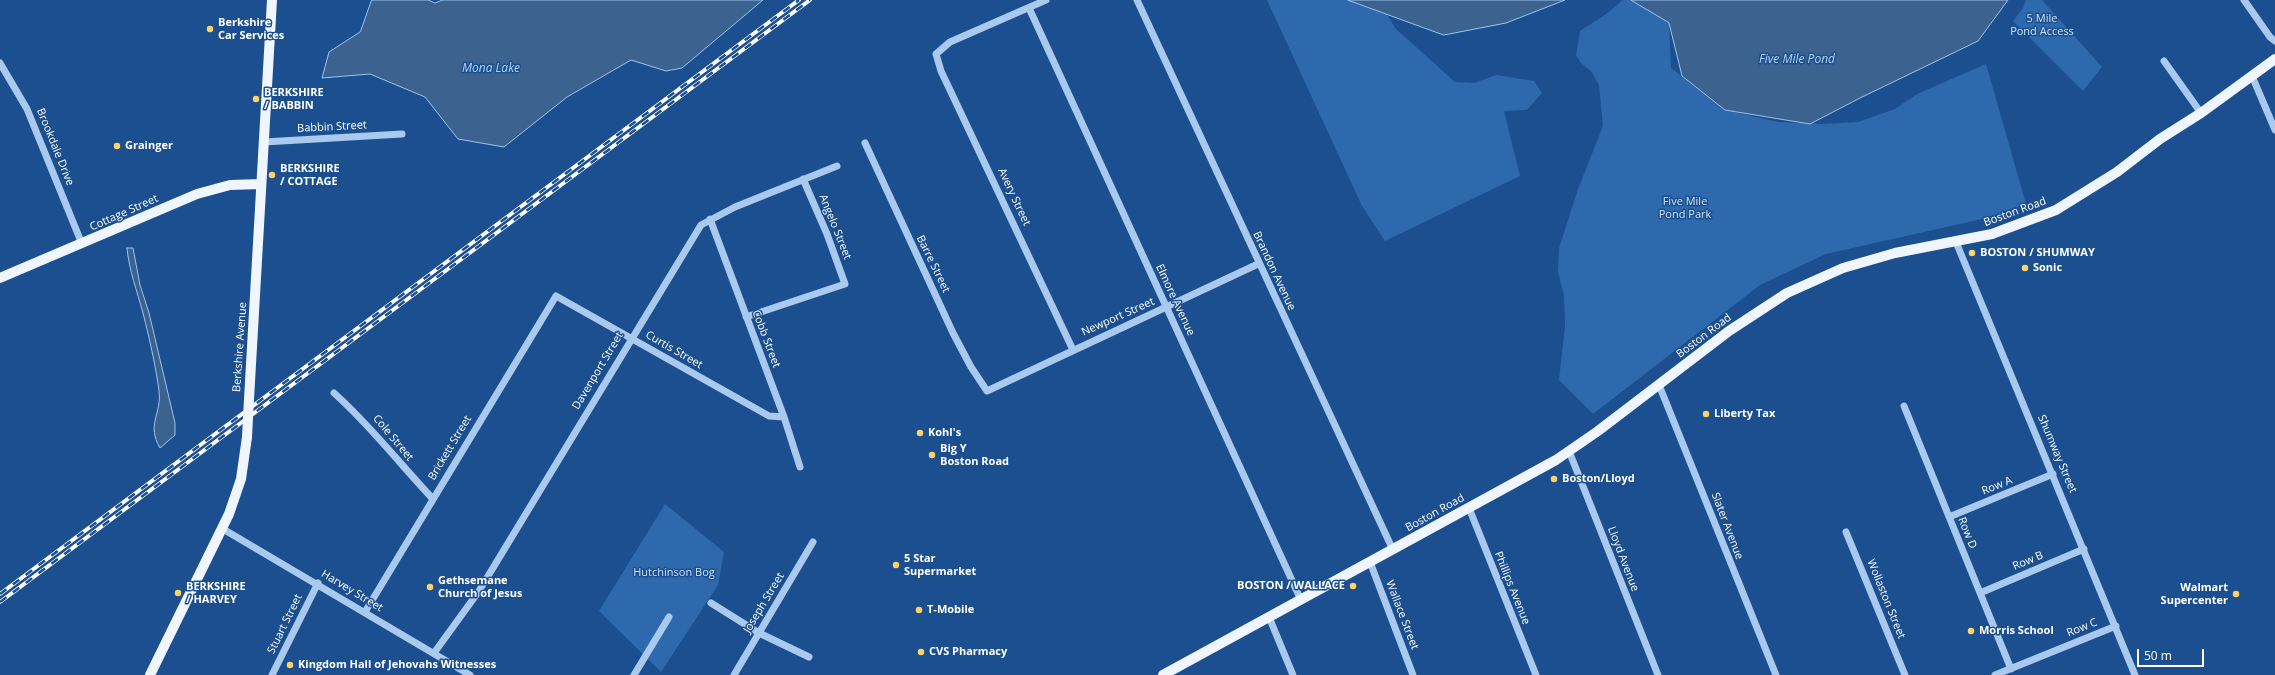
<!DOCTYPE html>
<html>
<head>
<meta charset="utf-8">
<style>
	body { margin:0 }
	#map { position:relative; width:2275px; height:675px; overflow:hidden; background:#1b4f8f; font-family:"Open Sans",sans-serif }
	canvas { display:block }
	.scale { position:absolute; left:2137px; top:649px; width:67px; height:18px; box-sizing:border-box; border:2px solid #fff; border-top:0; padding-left:5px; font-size:12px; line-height:14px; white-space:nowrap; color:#fff; -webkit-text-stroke:3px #1b4f8f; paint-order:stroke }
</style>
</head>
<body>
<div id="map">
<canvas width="2275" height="675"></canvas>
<div class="scale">50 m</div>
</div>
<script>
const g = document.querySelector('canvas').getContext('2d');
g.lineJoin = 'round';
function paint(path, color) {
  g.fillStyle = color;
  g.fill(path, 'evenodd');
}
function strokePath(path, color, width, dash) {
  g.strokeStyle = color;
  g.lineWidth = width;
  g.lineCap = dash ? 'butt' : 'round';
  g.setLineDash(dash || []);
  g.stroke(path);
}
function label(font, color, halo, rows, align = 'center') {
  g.font = font + ' "Open Sans",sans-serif';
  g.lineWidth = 3;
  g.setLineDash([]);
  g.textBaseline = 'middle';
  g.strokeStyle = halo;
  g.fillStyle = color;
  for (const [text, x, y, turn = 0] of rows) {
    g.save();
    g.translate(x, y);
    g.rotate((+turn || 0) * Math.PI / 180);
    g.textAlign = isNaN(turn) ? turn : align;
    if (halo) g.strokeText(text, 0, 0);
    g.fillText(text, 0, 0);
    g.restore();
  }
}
const green = new Path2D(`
	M1267 0H1378L1396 29 1455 82 1474 83 1496 75 1534 81 1542 93 1527 110 1504 111 1520 176 1385 241 1362 206Z
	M1622 0H1634L1669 23 1671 68 1725 110 1778 122 1822 124 1858 122 1895 109 1917 94 1986 64 2026 204 1982 219 1826 254 1760 285 1593 414 1559 380 1565 326 1564 296 1558 272 1559 248 1578 189 1603 126 1599 85 1591 71 1581 63 1576 55 1580 31C1595 21 1610 13 1622 0Z
	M2026 0H2042L2102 67 2083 91 2013 21 2023 8Z
	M665 504 724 552 718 585 661 672 599 611Z`);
const water = new Path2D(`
	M372 0H428L435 3 443 0H763L682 68 666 71 631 60 567 97 504 147 458 139 425 97 370 74 322 78 329 52 360 32Z
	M1348 0H1565L1506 23 1444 35Z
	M1631 0H2008L1978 41 1860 98 1810 124 1725 110 1682 76 1669 23Z
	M127 248H133L140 285 149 313 175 423V435L160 448C146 424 162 414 159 391 156 367 149 337 143 313 137 291 129 270 127 248Z`);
const minor = new Path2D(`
	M1046 0 950 42 936 54 941 71 1073 350
	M1137 0 1393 550
	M2244 0 2270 37 2275 41
	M1029 8 1301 600
	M2164 61 2201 113
	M0 63 27 109 82 244
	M2252 76 2275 130
	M264 142 402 134
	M865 143 953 333 971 367 987 391 1258 264
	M710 219 784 417 800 467
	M1956 242 2135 675
	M746 317 845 284 827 234 803 179
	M1659 385 1776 675
	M334 393C370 425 399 463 432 498
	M1904 406 2011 669
	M1569 451 1658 675
	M1469 508 1536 675
	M1949 517 2053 474
	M223 529 470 675
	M1846 532 1905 675
	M1370 562 1413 675
	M1980 593 2084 549
	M711 603 759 633 809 657
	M365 612 556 296 769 416 784 417
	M1269 617 1293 675
	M434 653 479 591 701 225 735 207 837 166
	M272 675 318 583
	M634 675 669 617
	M734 675 813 542
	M1995 675 2116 626`);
const major = new Path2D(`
	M0 278 197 194 230 185 261 184
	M249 399 272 0
	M150 675 229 514 241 479 247 437
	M1163 675 1556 460 1598 431 1729 331 1787 293 1843 268 1895 253 1992 234 2056 210 2117 172 2160 139 2201 113 2275 59`);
const rail = new Path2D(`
	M0 594 799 0
	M0 602 810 0`);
const majorBridge = new Path2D(`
	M247 437 249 399`);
const markers = [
	[210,29,4,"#ffd166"],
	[256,99,4,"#ffd166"],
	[117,146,4,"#ffd166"],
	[272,175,4,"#ffd166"],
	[1972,253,4,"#ffd166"],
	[2025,268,4,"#ffd166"],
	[1706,414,4,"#ffd166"],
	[920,433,4,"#ffd166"],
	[932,455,4,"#ffd166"],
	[1554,479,4,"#ffd166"],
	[896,565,4,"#ffd166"],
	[1353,586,4,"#ffd166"],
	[430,587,4,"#ffd166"],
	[178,593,4,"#ffd166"],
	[2236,594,4,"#ffd166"],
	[919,610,4,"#ffd166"],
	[1971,631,4,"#ffd166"],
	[921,652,4,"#ffd166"],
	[290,665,4,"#ffd166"]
];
const parkNames = [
	["5 Mile",2042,19],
	["Pond Access",2042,32],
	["Five Mile",1685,202],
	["Pond Park",1685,215],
	["Hutchinson Bog",674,573]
];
const poiNames = [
	["Berkshire",218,23],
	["Car Services",218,36],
	["BERKSHIRE",264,93],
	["/ BABBIN",264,106],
	["Grainger",125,146],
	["BERKSHIRE",280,169],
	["/ COTTAGE",280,182],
	["BOSTON / SHUMWAY",1980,253],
	["Sonic",2033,268],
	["Liberty Tax",1714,414],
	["Kohl's",928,433],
	["Big Y",940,449],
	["Boston Road",940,462],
	["Boston/Lloyd",1562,479],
	["5 Star",904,559],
	["Supermarket",904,572],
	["Gethsemane",438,581],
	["Church of Jesus",438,594],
	["BOSTON / WALLACE",1345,586,"right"],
	["BERKSHIRE",186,587],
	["/ HARVEY",186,600],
	["Walmart",2228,588,"right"],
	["Supercenter",2228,601,"right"],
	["T-Mobile",927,610],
	["Morris School",1979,631],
	["CVS Pharmacy",929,652],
	["Kingdom Hall of Jehovahs Witnesses",298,665]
];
const streetNames = [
	["Babbin Street",332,127,-3],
	["Brookdale Drive",55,147,68],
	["Avery Street",1014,197,65],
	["Boston Road",2015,212,-20],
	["Cottage Street",124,213,-24],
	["Angelo Street",835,227,68],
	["Barre Street",933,264,64],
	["Brandon Avenue",1274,271,65],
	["Elmore Avenue",1175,300,65],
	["Newport Street",1118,317,-24],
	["Boston Road",1704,336,-37],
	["Cobb Street",766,339,69],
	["Berkshire Avenue",240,347,-86],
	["Curtis Street",674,350,30],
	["Davenport Street",598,371,-59],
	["Cole Street",393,438,50],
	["Brickett Street",450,448,-59],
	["Shumway Street",2057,454,67],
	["Row A",1997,486,-22],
	["Boston Road",1435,513,-29],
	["Slater Avenue",1727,526,69],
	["Row D",1967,533,68],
	["Lloyd Avenue",1623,559,69],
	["Row B",2028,561,-23],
	["Phillips Avenue",1512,588,68],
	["Harvey Street",352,591,31],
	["Wollaston Street",1886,599,68],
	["Joseph Street",764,603,-59],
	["Wallace Street",1402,615,69],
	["Stuart Street",285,624,-64],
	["Row C",2082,628,-22]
];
const waterNames = [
	["Five Mile Pond",1797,60],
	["Mona Lake",491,69]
];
paint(green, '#2e69ad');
paint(water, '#3c6290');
strokePath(water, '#9cc4f0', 1);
strokePath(minor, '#a9c9ee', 7);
strokePath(major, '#f0f6ff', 10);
strokePath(rail, '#fff', 4);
strokePath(rail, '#1b4f8f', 2.5, [8]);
strokePath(majorBridge, '#f0f6ff', 10);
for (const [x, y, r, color] of markers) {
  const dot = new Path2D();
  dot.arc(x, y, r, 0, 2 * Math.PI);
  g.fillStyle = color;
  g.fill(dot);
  strokePath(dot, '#1b4f8f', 1.5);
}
label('11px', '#cfe3fa', '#1b4f8f', parkNames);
label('bold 11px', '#fff', '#1b4f8f', poiNames, 'left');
label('11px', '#fff', '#1b4f8f', streetNames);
label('italic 12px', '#b5d3f5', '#1b4f8f', waterNames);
</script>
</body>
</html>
